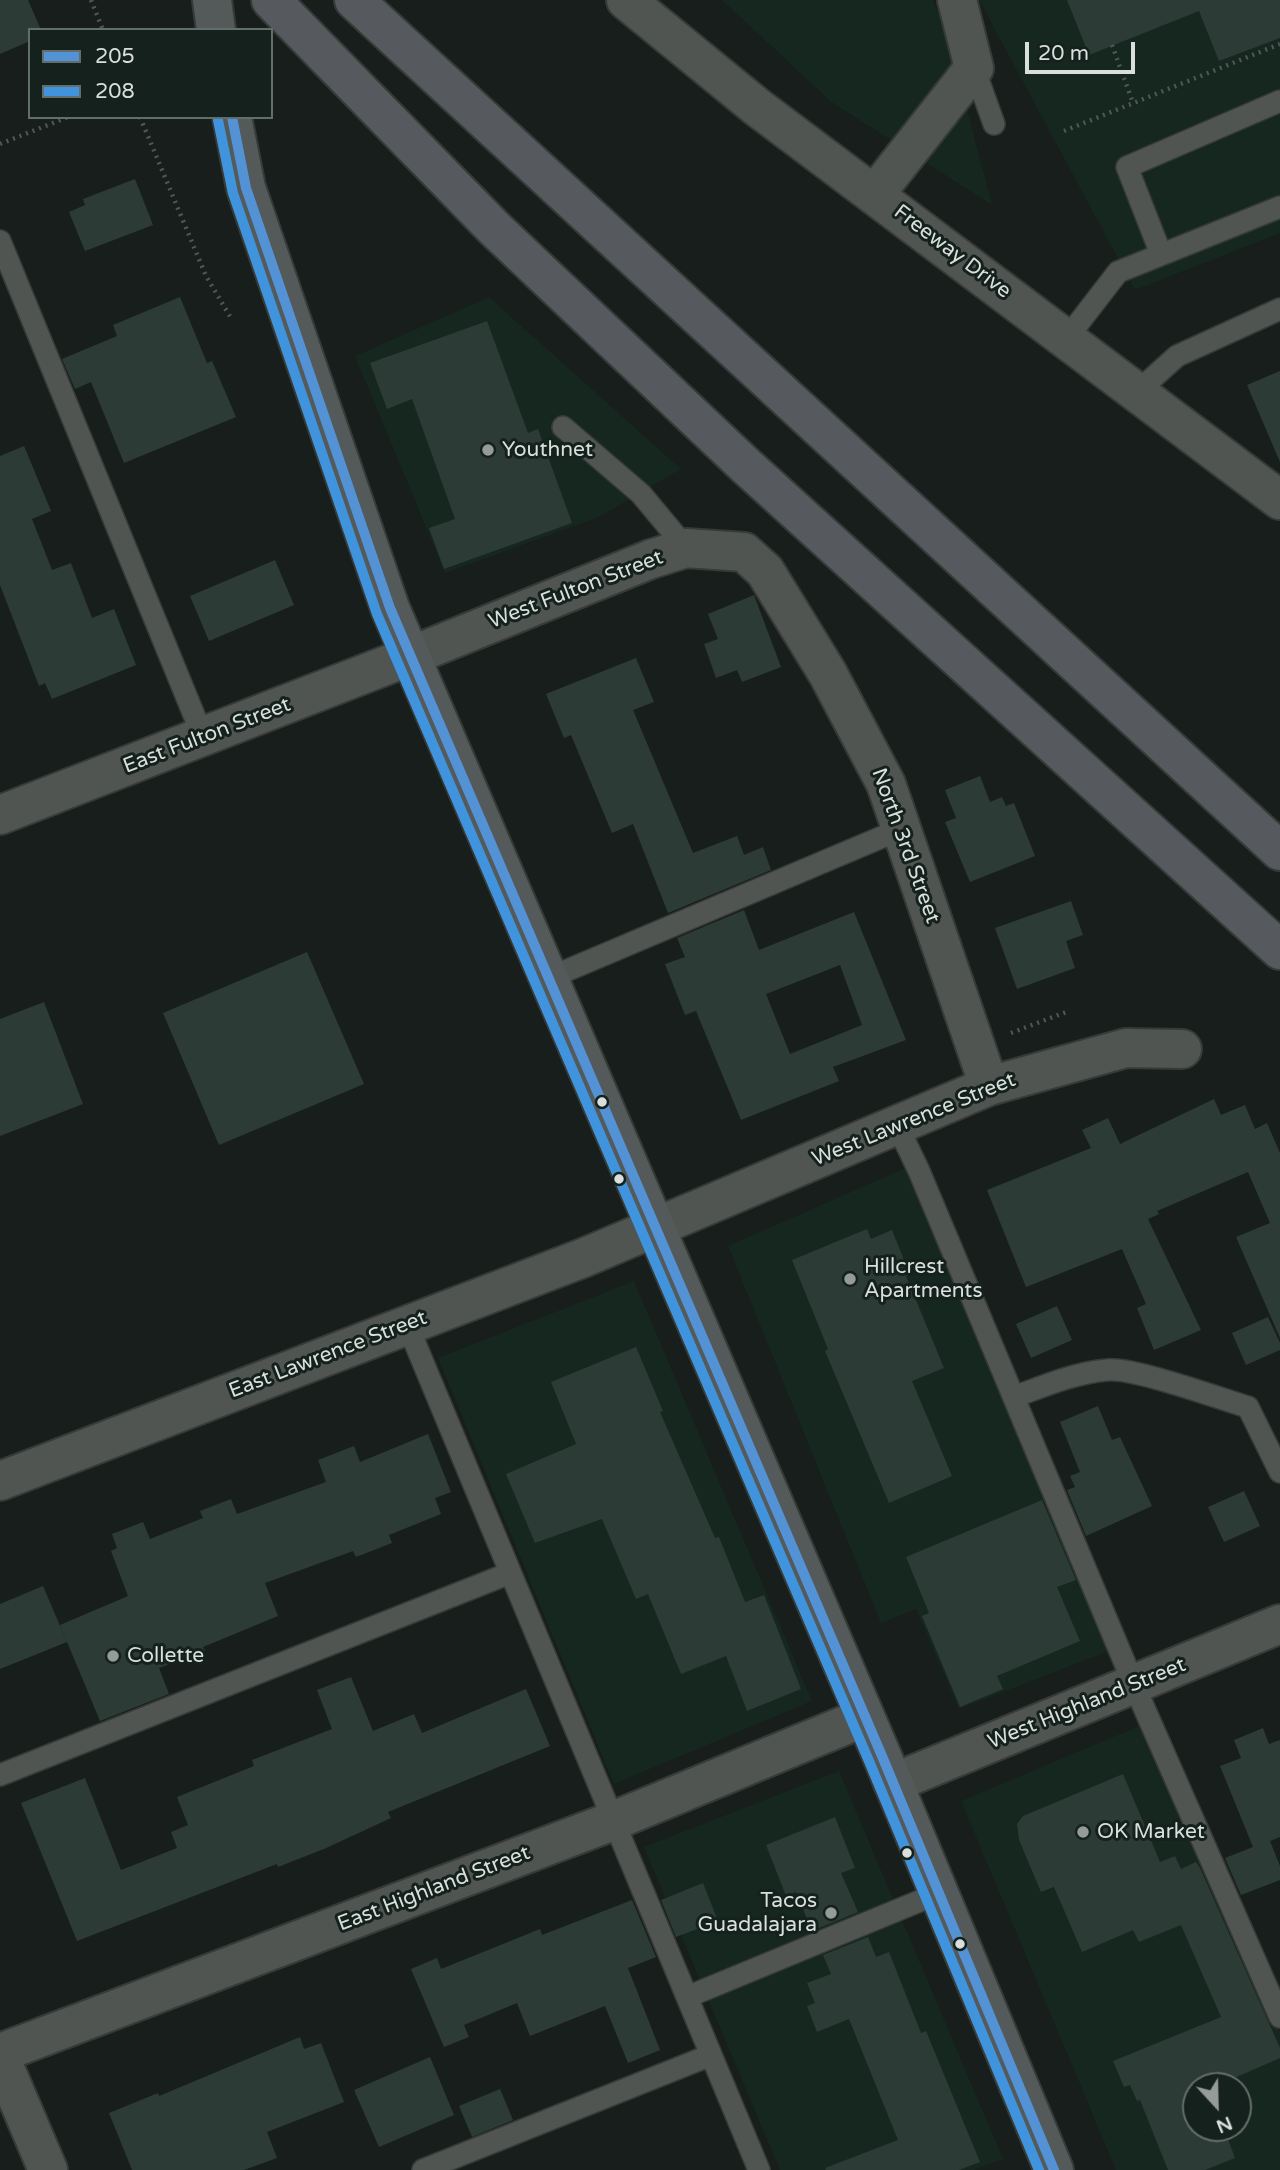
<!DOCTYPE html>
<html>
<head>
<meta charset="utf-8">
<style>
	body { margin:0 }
	#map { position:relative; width:1280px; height:2170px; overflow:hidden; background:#181e1b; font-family:"Varela Round",sans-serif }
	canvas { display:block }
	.legend { position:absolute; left:28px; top:28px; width:245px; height:91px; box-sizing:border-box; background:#15211c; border:2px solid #636d69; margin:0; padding:9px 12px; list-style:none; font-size:21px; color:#d8dfdc }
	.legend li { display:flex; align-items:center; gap:14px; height:35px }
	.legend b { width:35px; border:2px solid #636d69 }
	.north { position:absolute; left:1182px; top:2072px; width:70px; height:70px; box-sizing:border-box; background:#15211c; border:2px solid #636d69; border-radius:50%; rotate:158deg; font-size:19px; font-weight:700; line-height:28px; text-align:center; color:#d8dfdc }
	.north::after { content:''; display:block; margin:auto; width:24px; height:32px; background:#959b98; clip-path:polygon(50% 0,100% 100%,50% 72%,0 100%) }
	.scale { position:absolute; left:1025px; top:42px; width:110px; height:32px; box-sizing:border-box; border:4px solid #d8dfdc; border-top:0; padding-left:9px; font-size:21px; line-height:24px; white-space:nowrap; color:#d8dfdc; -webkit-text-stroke:5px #15211c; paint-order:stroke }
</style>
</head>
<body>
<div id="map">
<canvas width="1280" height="2170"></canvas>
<ul class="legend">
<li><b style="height:9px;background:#5492d6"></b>205</li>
<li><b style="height:9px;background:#4094de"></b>208</li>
</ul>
<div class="north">N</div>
<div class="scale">20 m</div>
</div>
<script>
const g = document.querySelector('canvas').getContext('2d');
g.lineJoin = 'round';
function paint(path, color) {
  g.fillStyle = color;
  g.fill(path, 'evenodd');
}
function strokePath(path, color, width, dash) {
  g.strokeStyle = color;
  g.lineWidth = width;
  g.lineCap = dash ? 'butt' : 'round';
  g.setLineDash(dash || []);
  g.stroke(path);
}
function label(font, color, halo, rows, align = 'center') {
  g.font = font + ' "Varela Round",sans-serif';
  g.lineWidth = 6;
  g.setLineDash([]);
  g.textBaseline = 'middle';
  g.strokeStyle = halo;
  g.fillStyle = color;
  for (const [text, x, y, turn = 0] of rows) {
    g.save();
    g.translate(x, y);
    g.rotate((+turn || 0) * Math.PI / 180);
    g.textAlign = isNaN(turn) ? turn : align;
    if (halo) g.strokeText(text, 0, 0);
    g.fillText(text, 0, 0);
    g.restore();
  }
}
const built = new Path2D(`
	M722 0H933L947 33 992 205 830 101Z
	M979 0H1280V233L1135 290Z
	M489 297 681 469 599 517 445 573 355 356Z
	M910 1166 1119 1647 959 1709 916 1609 881 1623 728 1246Z
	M634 1281 812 1701 614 1784 438 1358Z
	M1144 1724 1280 2032V2170H1116L961 1801ZM1196 2086H1238V2128H1196Z
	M839 1771 1003 2159 974 2170H780L644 1847Z`);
const building = new Path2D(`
	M0 0H28L41 30H30V41L0 54Z
	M1067 0H1280V38L1219 61 1199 11 1089 55Z
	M135 179 153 225 85 251 69 212 85 205 83 199Z
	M180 297 207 363 212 361 236 417 124 463 91 382 75 389 62 359 117 336 113 325Z
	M487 321 528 433 538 429 572 523 444 569 429 528 455 519 412 399 387 409 370 363Z
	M1280 371V462L1247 385Z
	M24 446 51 511 32 519 52 570 71 563 92 618 114 609 136 665 52 699 45 683 39 686 0 585V456Z
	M275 560 294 605 209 641 190 596Z
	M754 595 781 667 742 682 737 670 716 678 704 644 718 639 708 614Z
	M636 658 654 702 633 710 693 853 737 836 744 855 763 847 771 870 668 913 633 824 612 833 571 735 564 738 546 694Z
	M980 776 990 802 1002 797 1006 806 1014 803 1035 856 970 882 945 822 956 818 945 790Z
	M1071 901 1083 935 1066 941 1075 968 1017 989 995 928Z
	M744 910 759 950 854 912 906 1040 833 1067 839 1081 741 1120 696 1011 685 1015 665 964 685 957 677 938ZM840 965 862 1025 790 1054 766 994Z
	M307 952 364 1084 219 1145 163 1013Z
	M44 1002 83 1104 0 1136V1019Z
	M1214 1099 1221 1115 1245 1105 1255 1129 1267 1123 1280 1153V1338L1236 1237 1270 1223 1248 1172 1157 1211 1159 1214 1148 1219 1201 1330 1154 1350 1137 1308 1146 1304 1122 1249 1026 1287 987 1190 1091 1148 1082 1130 1108 1118 1120 1144Z
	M867 1229 871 1239 892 1230 910 1275 906 1276 944 1368 912 1381 952 1476 889 1503 825 1351 828 1349 792 1260Z
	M1057 1306 1072 1340 1031 1358 1016 1324Z
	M1268 1317 1280 1343V1350L1246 1365 1232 1333Z
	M636 1347 663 1411 660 1412 715 1538 719 1537 745 1602 764 1595 801 1689 747 1711 726 1656 681 1674 648 1594 636 1599 602 1519 535 1543 506 1474 576 1444 551 1382Z
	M1098 1406 1112 1440 1120 1437 1152 1506 1086 1536 1067 1490 1075 1487 1070 1476 1080 1472 1060 1422Z
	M428 1434 451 1492 435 1498 441 1514 389 1535 392 1543 356 1557 353 1551 265 1583 278 1616 203 1647 205 1651 159 1668 169 1694 100 1721 60 1625 128 1596 111 1551 117 1548 112 1534 143 1522 150 1539 203 1518 200 1511 231 1499 237 1514 326 1482 318 1460 354 1446 360 1462Z
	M1244 1491 1260 1526 1224 1542 1208 1507Z
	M1042 1500 1076 1580 1057 1587 1080 1641 997 1676 1003 1689 960 1707 922 1616 929 1613 906 1557Z
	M43 1586 67 1642 0 1669V1604Z
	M351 1677 373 1731 414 1714 422 1733 526 1689 550 1746 388 1812 391 1818 324 1849 278 1867 277 1864 77 1941 21 1803 85 1778 121 1870 177 1848 171 1832 188 1825 177 1797 254 1766 252 1760 332 1729 317 1690Z
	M1263 1728 1269 1744 1280 1740V1837L1270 1841 1280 1866V1880L1241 1895 1225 1858 1253 1847 1220 1766 1241 1758 1234 1740Z
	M1123 1774 1160 1862 1175 1856 1181 1869 1196 1862 1200 1868 1280 2048V2058L1216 2086H1196V2128H1224L1235 2158 1205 2170H1168L1140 2100 1137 2101 1130 2085 1124 2087 1113 2061 1221 2017 1181 1925 1139 1942 1133 1930 1082 1952 1054 1887 1041 1892 1019 1840 1017 1824 1023 1816Z
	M835 1817 855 1868 841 1873 858 1912 812 1931 796 1892 786 1896 766 1845Z
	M703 1883 718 1921 676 1937 661 1900Z
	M632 1900 656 1957 628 1968 660 2050 628 2063 605 2006 530 2036 517 2003 464 2025 469 2037 444 2047 411 1969 437 1958 441 1969 540 1929 542 1935Z
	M868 1937 876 1957 889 1952 921 2033 926 2031 980 2162 959 2170H826L825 2168 898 2140 849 2019 817 2032 807 2006 815 2003 807 1983 831 1974 823 1955Z
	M300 2037 304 2049 321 2043 344 2102 267 2132 277 2158 244 2170H132L109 2113 158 2093 159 2096Z
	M430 2057 454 2115 379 2147 354 2090Z
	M500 2089 513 2120 472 2137 459 2106Z`);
const path = new Path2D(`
	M91 0 103 30
	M1112 45 1133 103
	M140 117 206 276 231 318
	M1064 131 1280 44
	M0 144 68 117
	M1011 1033 1066 1012`);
const service = new Path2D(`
	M974 68 994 124
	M0 241 203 737
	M1161 254 1127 167 1280 101
	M1067 338 1118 272 1280 207
	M1137 392 1177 356 1280 309
	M563 427 641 494 686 548
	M549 978 901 829
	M897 1125 919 1171 1134 1685 1280 2017
	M407 1324 759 2170
	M1014 1397C1044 1386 1074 1373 1107 1370 1133 1367 1218 1398 1248 1407L1280 1472
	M0 1775 510 1573
	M687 1997 939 1893
	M423 2170 711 2055`);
const minor = new Path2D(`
	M875 194 974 68 957 0
	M413 655 651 559 686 548 744 552 765 571 828 674 886 784 989 1086
	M0 1481 583 1258 989 1086 1126 1048 1182 1049
	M893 1783 1280 1624
	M0 2053 613 1821 865 1717
	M0 2057 48 2170`);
const tertiary = new Path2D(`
	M626 0 757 107 1280 500
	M0 815 413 655`);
const secondary = new Path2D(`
	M212 0 216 30
	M232 117 246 188 390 608 882 1756 1054 2170`);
const motorway = new Path2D(`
	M271 0 494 228 745 465 1280 950
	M354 0 1280 851`);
const bus1 = new Path2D(`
	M232 117 246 188 390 608 882 1756 1054 2170`);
const bus2 = new Path2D(`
	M218 120 233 193 377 614 869 1761 1039 2170`);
const markers = [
	[488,450,7,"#959b98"],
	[602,1102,6,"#d8dfdc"],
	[619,1179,6,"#d8dfdc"],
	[850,1279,7,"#959b98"],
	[113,1656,7,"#959b98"],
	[1083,1832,7,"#959b98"],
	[907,1853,6,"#d8dfdc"],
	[831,1913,7,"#959b98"],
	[960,1944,6,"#d8dfdc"]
];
const streetNames = [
	["Freeway Drive",952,252,37],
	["West Fulton Street",576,590,-21],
	["East Fulton Street",207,736,-21],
	["North 3rd Street",905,846,70],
	["West Lawrence Street",914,1120,-22],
	["East Lawrence Street",328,1355,-21],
	["West Highland Street",1087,1704,-22],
	["East Highland Street",434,1889,-21]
];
const poiNames = [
	["Youthnet",502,450],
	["Hillcrest",864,1267],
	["Apartments",864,1291],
	["Collette",127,1656],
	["OK Market",1097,1832],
	["Tacos",817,1901,"right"],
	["Guadalajara",817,1925,"right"]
];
paint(built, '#15271e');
paint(building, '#2d3b36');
strokePath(service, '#363b38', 24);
strokePath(minor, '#363b38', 42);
strokePath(tertiary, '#363b38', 42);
strokePath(secondary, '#363b38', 42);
strokePath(motorway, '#363b38', 42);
strokePath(path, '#525755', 4.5, [2, 5]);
strokePath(service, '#505552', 21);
strokePath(minor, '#505552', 38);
strokePath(tertiary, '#505552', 38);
strokePath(secondary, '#545959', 38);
strokePath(motorway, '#56595e', 38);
strokePath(bus1, '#5492d6', 10);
strokePath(bus2, '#4094de', 10);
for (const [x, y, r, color] of markers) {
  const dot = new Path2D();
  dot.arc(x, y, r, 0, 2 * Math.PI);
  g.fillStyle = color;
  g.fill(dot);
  strokePath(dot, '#15211c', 2.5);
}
label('21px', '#d8dfdc', '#15211c', streetNames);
label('21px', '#d8dfdc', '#15211c', poiNames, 'left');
</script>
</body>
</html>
